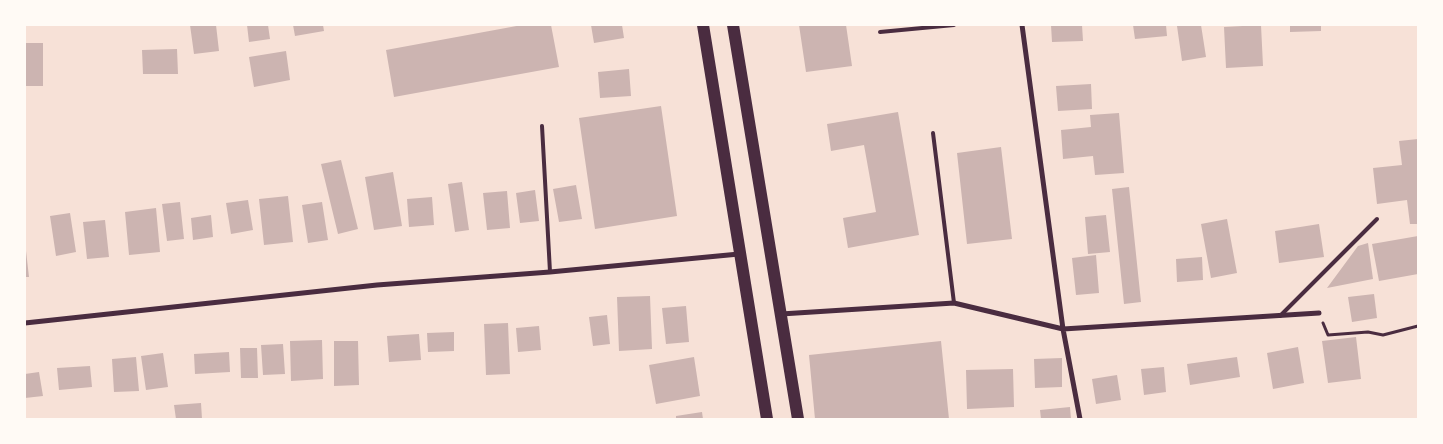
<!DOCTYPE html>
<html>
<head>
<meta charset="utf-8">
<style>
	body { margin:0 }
	#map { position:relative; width:1443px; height:444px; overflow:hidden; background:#f7e1d7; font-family:"PT Sans",sans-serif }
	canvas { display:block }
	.frame { position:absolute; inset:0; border:26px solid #fffaf5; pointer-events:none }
</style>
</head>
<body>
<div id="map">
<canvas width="1443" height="444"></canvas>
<div class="frame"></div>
</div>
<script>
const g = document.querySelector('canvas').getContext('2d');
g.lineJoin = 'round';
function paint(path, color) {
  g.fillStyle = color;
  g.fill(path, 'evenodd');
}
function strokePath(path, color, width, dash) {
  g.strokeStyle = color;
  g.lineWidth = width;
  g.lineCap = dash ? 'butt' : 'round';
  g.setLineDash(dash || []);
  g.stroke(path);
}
const building = new Path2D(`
	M190 25H216L219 51 194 54Z
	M247 25H268L270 39 249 42Z
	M293 25H323L324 31 295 36Z
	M522 25H551L559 67 394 97 386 50Z
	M591 25H622L624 38 594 43Z
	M799 25H846L852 66 806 72Z
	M1051 25H1082L1083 41 1052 42Z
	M1133 25H1166L1167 36 1135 39Z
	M1201 25 1206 57 1182 61 1177 26Z
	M1261 25 1263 66 1226 68 1224 27Z
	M1290 25H1321V31L1290 32Z
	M25 43H43V86H25Z
	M177 49 178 74H143L142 50Z
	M286 51 290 80 254 87 249 57Z
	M629 69 631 96 600 98 598 72Z
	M1091 84 1092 109 1058 111 1056 86Z
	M661 106 677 216 595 229 579 118Z
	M898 112 919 235 848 248 843 218 876 212 864 145 831 151 827 124Z
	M1119 113 1124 173 1095 175 1093 156 1063 159 1061 130 1091 127 1090 115Z
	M1418 139V224H1410L1407 200 1377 204 1373 168 1402 165 1399 141Z
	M1001 147 1012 239 967 244 957 153Z
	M341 160 358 229 338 234 321 164Z
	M393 172 402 226 374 230 365 177Z
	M462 182 469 230 455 232 448 184Z
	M576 185 582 219 559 222 553 189Z
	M1129 187 1141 302 1124 304 1112 189Z
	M535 190 539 221 520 223 516 193Z
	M507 191 510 228 487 230 483 193Z
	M288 196 293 242 264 245 259 199Z
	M432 197 434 225 409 227 407 199Z
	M248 200 253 230 231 234 226 203Z
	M180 202 184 239 167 241 162 204Z
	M322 202 328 240 308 243 302 205Z
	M156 208 160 252 129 255 125 212Z
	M70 213 76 252 56 256 50 216Z
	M211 215 213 237 193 240 191 218Z
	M1106 215 1110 252 1088 254 1085 217Z
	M1227 219 1237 273 1211 278 1201 224Z
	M105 220 109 257 87 259 83 222Z
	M1319 224 1324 257 1279 263 1275 231Z
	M1418 236V274L1379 281 1372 244Z
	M1368 243 1373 279 1327 288 1358 246Z
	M25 251H26L29 277H25Z
	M1096 255 1099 293 1076 295 1072 258Z
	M1202 257 1203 280 1177 282 1176 259Z
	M1374 294 1377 318 1352 322 1348 297Z
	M650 296 652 349 619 351 617 297Z
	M686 306 689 342 666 344 662 308Z
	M607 315 610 344 593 346 589 317Z
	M508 323 510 374 486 375 484 324Z
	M539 326 541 350 518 352 516 328Z
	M454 332V351L428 352 427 333Z
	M419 334 421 360 389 362 387 336Z
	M1356 337 1361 379 1328 383 1322 341Z
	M322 340 323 379 291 381 290 341Z
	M334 341H358L359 385 334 386Z
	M941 341 949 419H815L809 355Z
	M283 344 285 374 263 375 261 345Z
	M1298 347 1304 383 1273 389 1267 353Z
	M240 348H257L258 378H241Z
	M229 352 230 372 195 374 194 354Z
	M163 353 168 387 146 390 141 356Z
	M136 357 139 391 114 392 112 359Z
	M694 357 700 396 656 404 649 365Z
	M1237 357 1240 377 1190 385 1187 364Z
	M1062 358V387L1035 388 1034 359Z
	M90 366 92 387 59 390 57 368Z
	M1164 367 1166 392 1144 395 1141 369Z
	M1013 369 1014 407 967 409 966 370Z
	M39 372 43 396 25 398V374Z
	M1117 375 1121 400 1096 404 1092 379Z
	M201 403 202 419H176L174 405Z
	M1070 407 1071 419H1041L1040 410Z
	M702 412 703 419H676V416Z`);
const path = new Path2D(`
	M1323 323 1328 335 1368 332 1383 335 1418 326`);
const service = new Path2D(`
	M880 32 954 25
	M542 126 550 272
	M933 133 954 303
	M1280 316 1377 219`);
const minor = new Path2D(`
	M1022 25 1063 329 1080 419
	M781 314 954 303 1063 329 1319 313
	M25 323 377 285 550 272 739 254`);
const primary = new Path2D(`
	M703 25 767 419
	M733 25 798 419`);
paint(building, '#ccb4b1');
strokePath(path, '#4a2c40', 3);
strokePath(service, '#4a2c40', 4);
strokePath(minor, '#4a2c40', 5);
strokePath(primary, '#4a2c40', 12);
</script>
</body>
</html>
